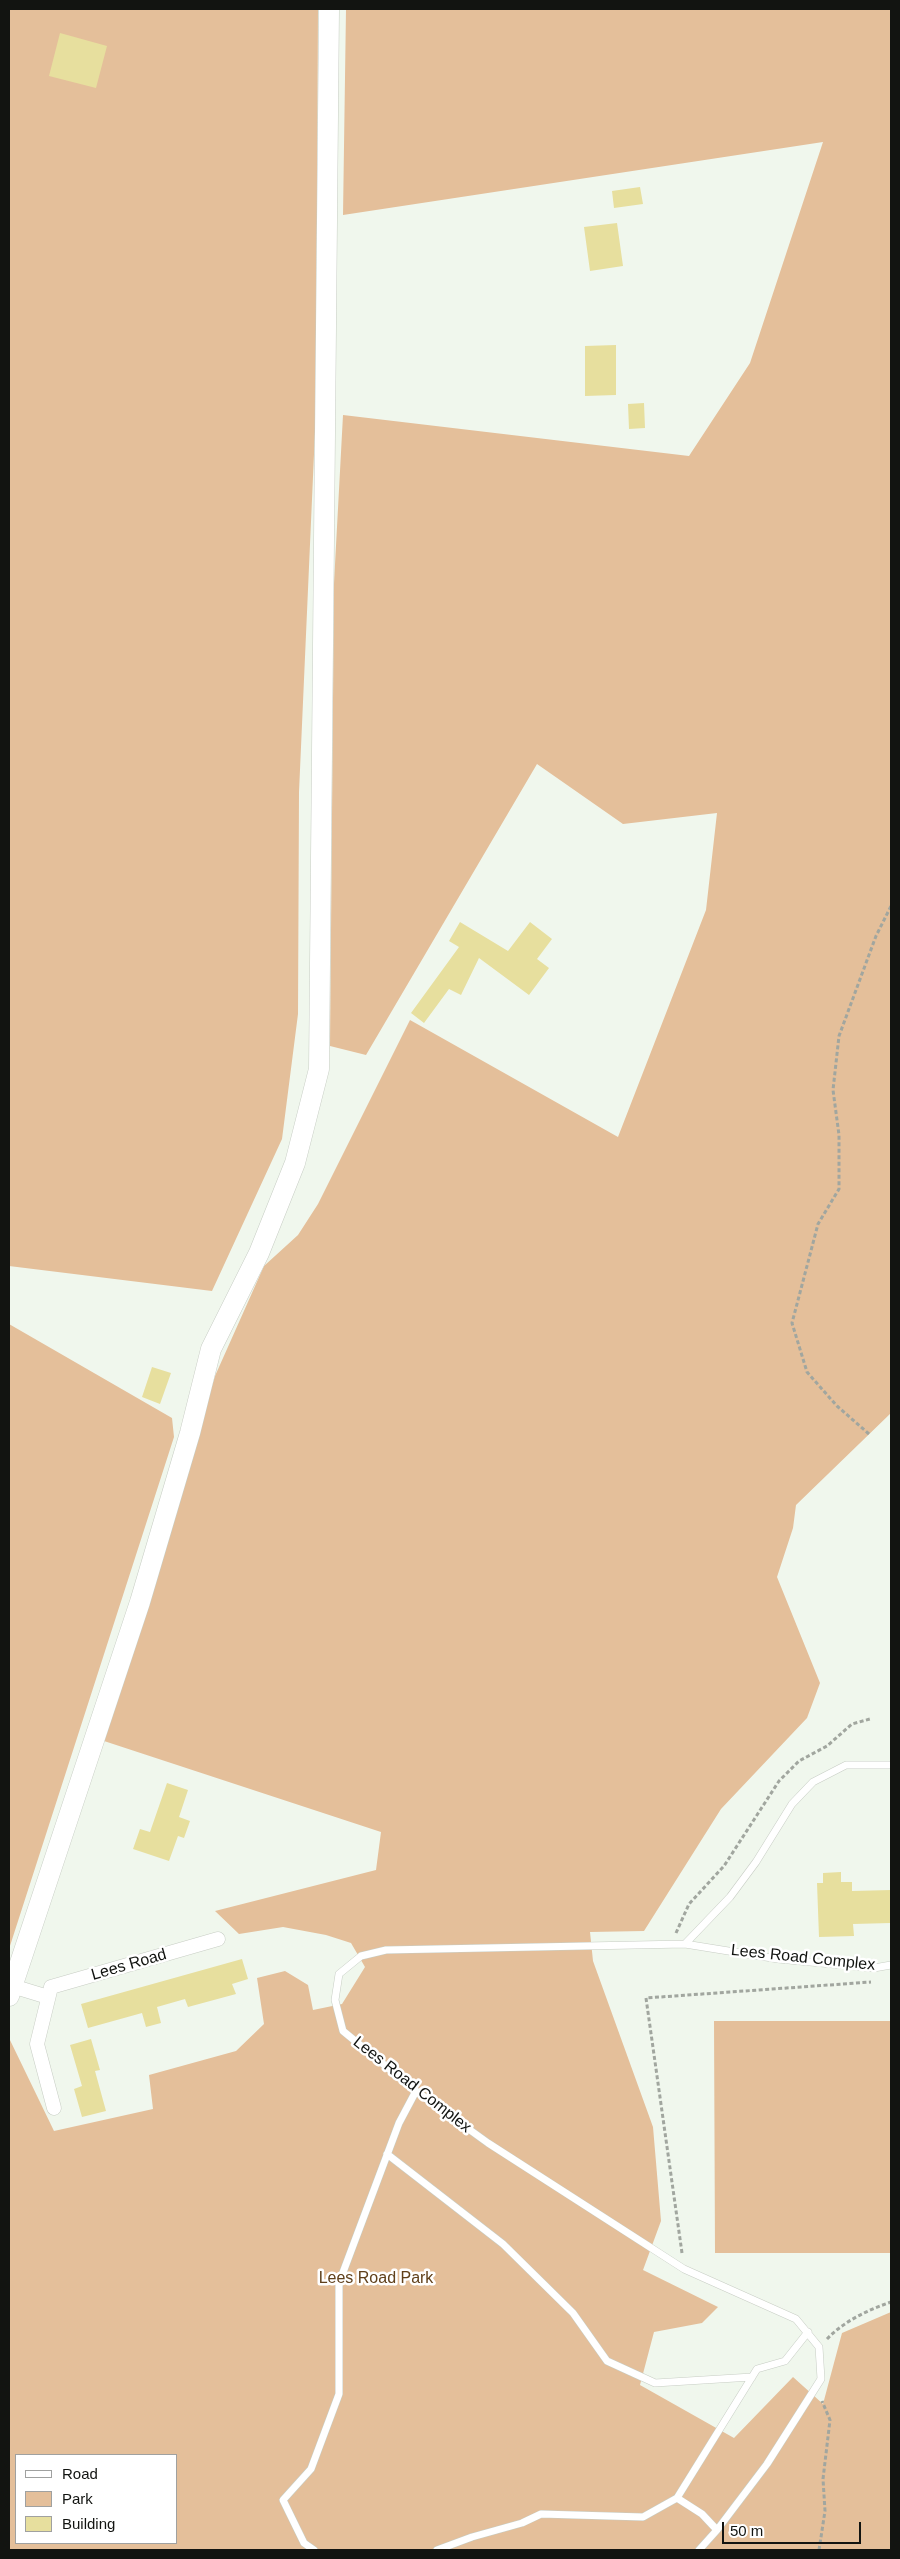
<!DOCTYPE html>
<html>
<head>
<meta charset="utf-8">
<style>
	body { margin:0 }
	#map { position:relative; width:900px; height:2559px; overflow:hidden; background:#f0f7ed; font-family:Helvetica,sans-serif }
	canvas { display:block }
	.frame { position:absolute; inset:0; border:10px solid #121411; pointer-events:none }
	.legend { position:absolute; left:15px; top:2454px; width:162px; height:90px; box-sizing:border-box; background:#fff; border:1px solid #a0a1a0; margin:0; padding:6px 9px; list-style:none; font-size:15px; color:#121411 }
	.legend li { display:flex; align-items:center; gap:10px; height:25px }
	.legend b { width:25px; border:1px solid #a0a1a0 }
	.scale { position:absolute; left:722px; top:2522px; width:139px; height:22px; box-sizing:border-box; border:2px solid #121411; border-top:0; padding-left:6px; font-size:15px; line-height:18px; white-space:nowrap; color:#121411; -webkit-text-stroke:4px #fff; paint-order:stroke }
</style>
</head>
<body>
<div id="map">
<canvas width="900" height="2559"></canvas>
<div class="frame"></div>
<ul class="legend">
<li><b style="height:6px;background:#fff"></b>Road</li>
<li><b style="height:14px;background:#e4bf9a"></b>Park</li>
<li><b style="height:14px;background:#e7df9e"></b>Building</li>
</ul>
<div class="scale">50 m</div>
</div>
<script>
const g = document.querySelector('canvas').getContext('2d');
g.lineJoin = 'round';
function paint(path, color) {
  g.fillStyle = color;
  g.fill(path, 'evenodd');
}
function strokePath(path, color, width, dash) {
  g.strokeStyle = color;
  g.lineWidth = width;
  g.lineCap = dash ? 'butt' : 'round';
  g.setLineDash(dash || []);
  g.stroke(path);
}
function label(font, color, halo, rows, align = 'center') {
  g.font = font + ' Helvetica,sans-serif';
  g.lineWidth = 5;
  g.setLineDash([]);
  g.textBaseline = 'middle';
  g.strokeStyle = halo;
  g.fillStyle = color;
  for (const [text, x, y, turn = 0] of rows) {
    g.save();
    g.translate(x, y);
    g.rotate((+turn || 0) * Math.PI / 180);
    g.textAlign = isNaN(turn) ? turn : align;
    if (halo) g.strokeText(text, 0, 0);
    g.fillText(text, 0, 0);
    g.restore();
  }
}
const green = new Path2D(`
	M9 9H318L316 409 299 792 298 1014 282 1139 212 1291 9 1266Z
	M346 9H891V1413L796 1505 793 1528 777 1577 820 1683 807 1718 721 1809 644 1931 590 1932 593 1961 653 2127 661 2221 643 2270 718 2307 702 2323 654 2332 640 2385 734 2438 793 2377 823 2404 842 2333 891 2312V2550H9V2038L54 2131 153 2109 149 2075 236 2051 264 2024 257 1978 285 1971 308 1985 313 2010 342 2004 365 1967 351 1943 326 1935 283 1927 239 1934 215 1911 376 1870 381 1832 104 1741 215 1376 264 1266 298 1235 318 1204 410 1020 618 1137 706 910 717 813 623 824 537 764 366 1055 330 1046 334 583 343 415 689 456 750 363 823 142 343 215ZM16 2455H176V2543H16Z
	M9 1324 172 1418 174 1437 9 1949Z
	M714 2021H891V2253H715Z`);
const building = new Path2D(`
	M60 33 107 46 96 88 49 76Z
	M640 187 643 204 614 208 612 191Z
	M617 223 623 266 590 271 584 227Z
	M616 345V395L585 396V346Z
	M644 403 645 428 629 429 628 404Z
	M460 922 508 951 530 922 552 939 537 959 549 968 529 995 479 958 461 995 449 989 424 1023 411 1013 459 947 449 941Z
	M152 1367 171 1373 160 1404 142 1397Z
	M167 1783 188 1790 179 1817 190 1821 184 1838 178 1836 169 1861 133 1849 140 1829 150 1832Z
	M841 1872V1882H852V1891L891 1890V1923L853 1924 854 1936 819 1937 817 1883H823V1873Z
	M242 1959 248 1979 232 1984 236 1994 188 2007 185 1999 157 2007 161 2023 146 2027 142 2013 88 2028 81 2004Z
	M91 2039 100 2070 95 2071 106 2111 82 2117 74 2089 82 2086 70 2045Z`);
const path = new Path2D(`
	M869 1434 837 1406 807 1372 792 1323 818 1224 839 1189V1135L833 1090 839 1036 876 936 891 906
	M676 1933 689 1904 724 1866 779 1781 799 1761 827 1746 852 1724 870 1719
	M682 2253 646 1998 871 1982
	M827 2339C844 2321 868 2310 891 2302
	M819 2550 825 2511 823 2479 830 2420 822 2401`);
const lane = new Path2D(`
	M685 1944 778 1959 874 1968 891 1965
	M387 2154 503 2244 573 2313 607 2361 655 2383 752 2377
	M717 2530 702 2514 677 2498 757 2369 785 2361 808 2332
	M314 2550 304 2543 283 2500 311 2469 339 2394V2283L399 2123 416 2091
	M437 2550 472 2537 522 2523 541 2514 643 2517 677 2498
	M699 2550 717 2530 767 2464 821 2379 819 2347 796 2319 684 2269 488 2143 416 2091 343 2031 335 2000 339 1974 361 1956 386 1950 685 1944 730 1897 756 1862 792 1804 813 1782 846 1765H889`);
const street = new Path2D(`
	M12 1986 48 1997
	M54 2108 37 2044 51 1987 218 1939`);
const secondary = new Path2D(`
	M9 1996 140 1602 190 1433 211 1349 259 1253 295 1163 319 1069 329 9`);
const streetNames = [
	["Lees Road Complex",803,1958,6],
	["Lees Road",129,1965,-16],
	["Lees Road Complex",412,2085,38]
];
const parkNames = [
	["Lees Road Park",376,2279]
];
paint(green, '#e4bf9a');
paint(building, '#e7df9e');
strokePath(lane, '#c7cdc4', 8);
strokePath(street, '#c7cdc4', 15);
strokePath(secondary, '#c7cdc4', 21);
strokePath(path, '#a1a69f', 3, [4, 2.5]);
strokePath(lane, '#fff', 7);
strokePath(street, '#fff', 14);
strokePath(secondary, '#fff', 20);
label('16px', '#121411', '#fff', streetNames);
label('16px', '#60401b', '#fff', parkNames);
</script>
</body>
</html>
